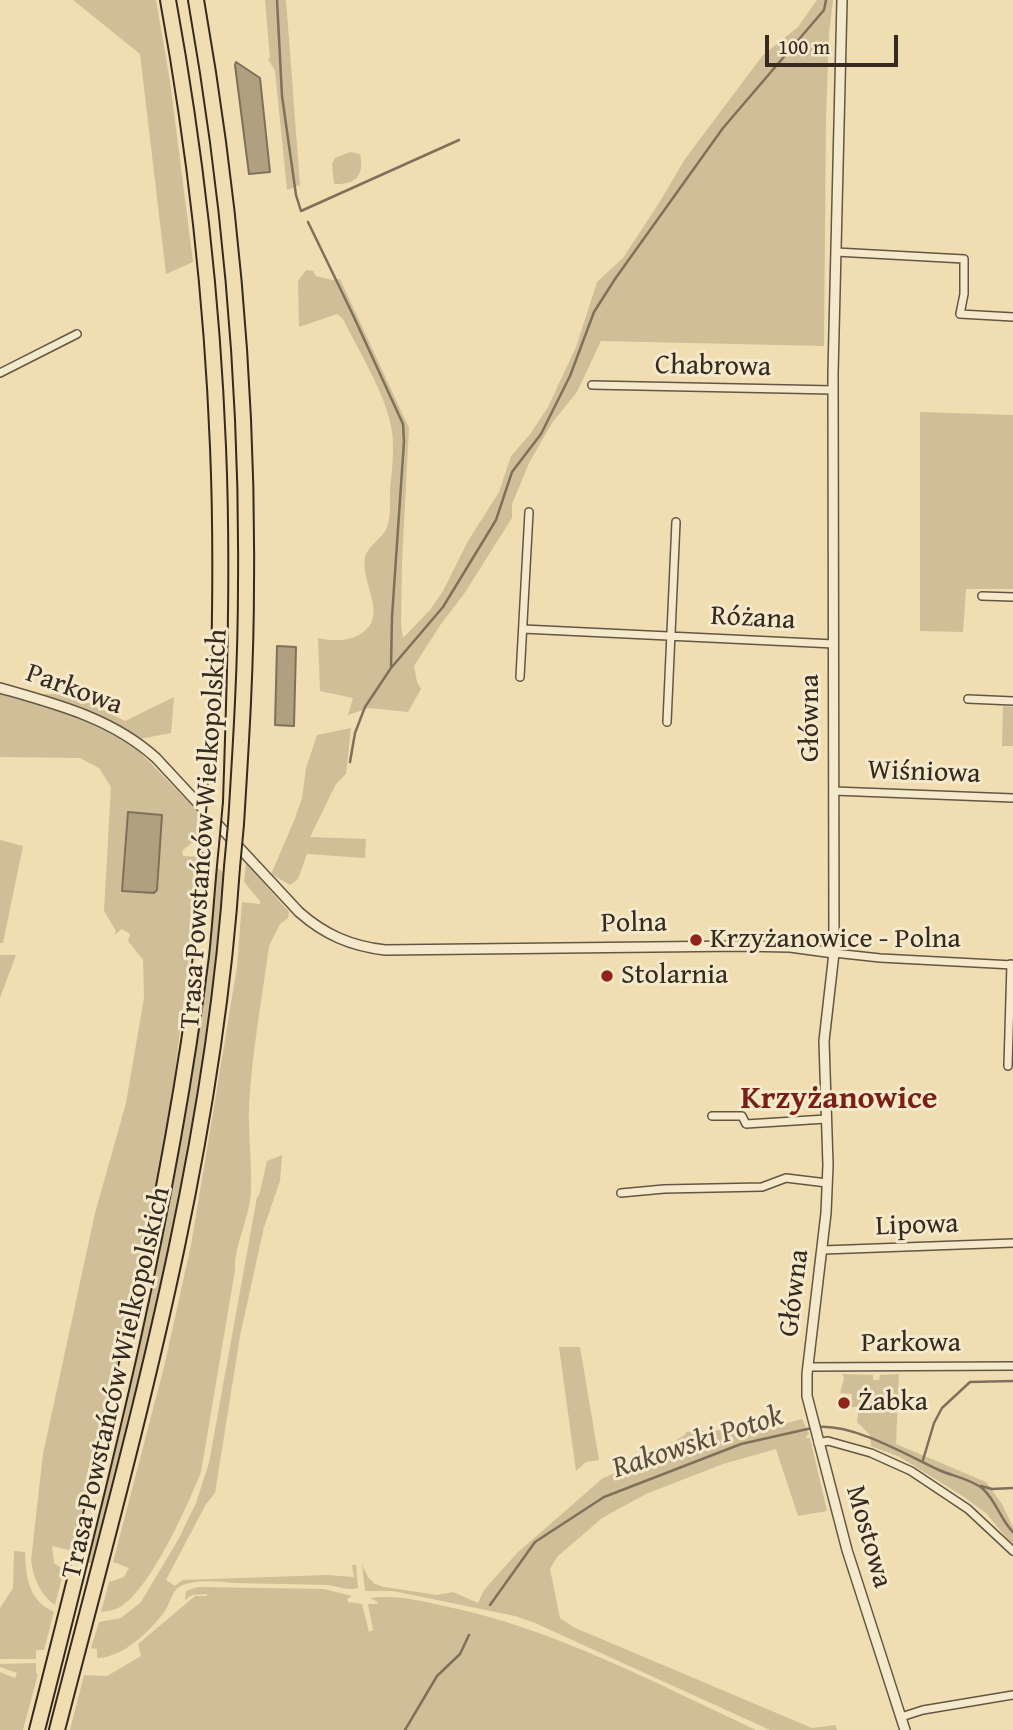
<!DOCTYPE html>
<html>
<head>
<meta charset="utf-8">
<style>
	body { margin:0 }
	#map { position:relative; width:1013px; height:1730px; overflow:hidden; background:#f0ddb1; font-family:"Gentium Book Plus",serif }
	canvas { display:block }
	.scale { position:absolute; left:765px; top:35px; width:133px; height:32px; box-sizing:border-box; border:4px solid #352920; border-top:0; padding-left:9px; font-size:21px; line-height:24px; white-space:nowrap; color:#352920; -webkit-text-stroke:5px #f5e9cc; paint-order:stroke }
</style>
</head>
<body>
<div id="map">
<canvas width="1013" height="1730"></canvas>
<div class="scale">100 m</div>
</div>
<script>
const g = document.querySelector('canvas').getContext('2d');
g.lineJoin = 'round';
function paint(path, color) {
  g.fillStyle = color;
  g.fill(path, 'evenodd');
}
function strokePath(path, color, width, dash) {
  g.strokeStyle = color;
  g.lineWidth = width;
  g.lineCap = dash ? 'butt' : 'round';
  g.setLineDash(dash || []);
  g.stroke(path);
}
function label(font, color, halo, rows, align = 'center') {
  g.font = font + ' "Gentium Book Plus",serif';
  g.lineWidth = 6;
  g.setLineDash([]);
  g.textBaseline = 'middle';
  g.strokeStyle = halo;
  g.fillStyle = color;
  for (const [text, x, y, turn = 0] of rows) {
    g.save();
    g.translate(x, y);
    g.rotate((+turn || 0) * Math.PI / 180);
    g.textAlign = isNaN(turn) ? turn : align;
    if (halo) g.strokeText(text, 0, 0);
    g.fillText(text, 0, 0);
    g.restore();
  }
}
const green = new Path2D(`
	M73 0H156L170 81 193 262 166 274 140 54Z
	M265 0H286L300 185 287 190 275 71 268 59 270 58Z
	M817 0H833L829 34 826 118 824 346 601 341 577 392 552 423 529 463 512 504V518L464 594 441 624 414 666 417 682 421 689 408 712 369 708 348 715 353 698 320 691 318 638C332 641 346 642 359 635 391 617 360 584 365 557 368 545 383 539 387 527 391 517 390 501 390 490 392 469 395 447 391 426 385 394 358 349 343 319L337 314 299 327 298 281 306 270 313 271 316 276 332 280 340 279 409 428 402 562 401 625 403 638 430 610 443 591 468 541 499 492 511 456 531 433 548 407 576 347 597 282 623 258 659 203 685 159 763 55 798 27Z
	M350 152 360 154C364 175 357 185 334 184L332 164 335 158Z
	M920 412 1013 415V589H966L963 632 920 631Z
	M0 683 40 694H61L91 704 125 721 174 697 171 733 129 741 202 816 201 835 182 851 183 856 201 857 173 1089 161 1159 143 1258 116 1379 98 1446 91 1461 92 1468 75 1539 69 1550 52 1546 54 1563 64 1570 55 1605C39 1593 34 1579 31 1560L43 1454 95 1213 126 1103 144 998 143 960 128 941 130 934 122 929 114 935 116 931 104 911 111 787 99 768 80 758 0 757Z
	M1003 706 1013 707V746H1002Z
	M351 728 346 774 336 784 310 837 366 839 365 858 307 854 298 879 290 885 271 874 294 821 302 798 306 768 317 735Z
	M0 840 23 846 3 943H0Z
	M246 863 289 912 288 918 280 924 269 946C262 999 252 1052 249 1106 248 1134 252 1163 251 1191 250 1217 233 1249 235 1270L201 1472C187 1507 152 1585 122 1606 115 1610 109 1611 101 1612L109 1582 124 1577 129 1568 113 1562 164 1367 191 1245 237 967 242 902 260 904V901L244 882Z
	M215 866 228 876C214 989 201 1101 179 1213 156 1331 122 1447 91 1563H88L123 1421 158 1247Z
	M0 955H16L0 998Z
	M282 1155 280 1181 264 1227 240 1336 215 1493 206 1504 166 1580 175 1586 182 1580 327 1575 354 1577 352 1565H356L358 1588C348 1591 337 1586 327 1585 297 1584 266 1584 236 1583 220 1582 198 1579 183 1585 172 1589 171 1602 165 1611 151 1630 123 1658 97 1658V1649L91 1648 99 1622 121 1618 141 1602 178 1540 196 1503 209 1463 257 1197 259 1196 267 1161Z
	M559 1347H580L599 1460 586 1462 576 1471Z
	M842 1374 873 1375V1380H879L880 1375 899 1374 896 1444 986 1482 1002 1504 1013 1527V1546L987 1514 964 1497 900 1457 871 1446 870 1435 857 1422 859 1407H851L852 1394 840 1393 844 1378Z
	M802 1419 809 1434 805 1438H810L827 1511 798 1516 776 1449 723 1464 646 1494 602 1518 557 1557 550 1569 560 1618 573 1627 812 1728 835 1725 837 1730H770L535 1623 515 1616 393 1591H365L362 1565 368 1577 375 1584 384 1587 437 1595 453 1592 478 1603 484 1590 517 1553 603 1478 627 1468 685 1435 686 1432C728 1429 761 1431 802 1419Z
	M14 1551 25 1552C26 1577 28 1600 54 1612L44 1650H36V1659H0V1608L13 1588Z
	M198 1587 324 1589 352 1596 347 1599 348 1602 362 1604 369 1632 373 1630 368 1604H377L378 1602 370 1598C397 1595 417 1600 444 1606 553 1628 655 1683 756 1730H70L84 1675 107 1676 141 1656 138 1644 195 1596H207V1594L192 1595 185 1600 186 1591Z
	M36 1663V1673L38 1674 23 1730H0V1672L15 1678 17 1673 0 1667V1664Z`);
const water = new Path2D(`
	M236 62 260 78 270 172 249 174 235 65Z
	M277 646 296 647 294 726 275 725Z
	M128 812 162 815 157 890 154 893 122 891Z`);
const stream = new Path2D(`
	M277 0 282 96 296 195 301 211 459 140
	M308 222 353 315 403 424 404 441 392 617 391 668
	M350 762 355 733 365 707 391 668 443 607 496 520 512 472 541 434 570 376 594 312 615 279 723 128 824 10 826 0
	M818 1427C854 1424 907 1455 939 1470 952 1476 972 1479 983 1489 997 1502 1000 1519 1013 1532
	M923 1460 934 1423 942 1408 970 1382 1013 1381
	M981 1486 992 1489 1013 1488
	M490 1605 535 1542 604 1497 741 1444 812 1428
	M405 1730 437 1676 460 1654 469 1635`);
const minor = new Path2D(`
	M836 252 964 259V294L960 314 1013 317
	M0 373 77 334
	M592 385 833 390
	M982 596 1013 597
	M523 629 834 644
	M520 677 529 512
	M968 699 1013 701
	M667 722 676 522
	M834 791 1013 798
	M834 953 880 958 1013 965
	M1008 1066 1011 964
	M712 1116H742L746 1124 826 1119
	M621 1193 664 1189 762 1187 786 1178 827 1183
	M823 1250 1013 1243
	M808 1367 1013 1366
	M818 1443 828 1441 871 1453 911 1471 968 1509 1013 1551
	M901 1717 923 1710 1013 1695`);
const tertiary = new Path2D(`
	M842 0 833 373 834 953 824 1041 828 1165 826 1213 807 1374V1396L847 1550 905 1730
	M0 688C56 704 112 718 156 758L299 912C325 935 351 946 385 950L741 946 790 947 834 953`);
const motorway = new Path2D(`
	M168 0C195 148 212 297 218 447 223 565 219 683 215 801
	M196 0C230 193 248 389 246 585 246 665 241 744 236 824
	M37 1730C102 1475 168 1218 201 956 205 919 207 882 211 845
	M57 1730C130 1446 213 1161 232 867`);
const motorwayBridge = new Path2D(`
	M211 845 215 801
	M232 867 236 824`);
const markers = [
	[696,940,7,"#8f2418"],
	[607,976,7,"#8f2418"],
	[844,1403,7,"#8f2418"]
];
const streetNames = [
	["Chabrowa",713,367,1],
	["Różana",753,619,3],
	["Parkowa",74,690,20],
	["Główna",811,718,-90],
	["Wiśniowa",924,773,2],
	["Trasa Powstańców Wielkopolskich",205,829,-86],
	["Polna",634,924,-1],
	["Lipowa",917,1226,-2],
	["Główna",795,1293,-83],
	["Parkowa",911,1344],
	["Trasa Powstańców Wielkopolskich",117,1383,-77],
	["Mostowa",868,1537,74]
];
const poiNames = [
	["Krzyżanowice - Polna",710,940],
	["Stolarnia",621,976],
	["Żabka",858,1403]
];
const waterNames = [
	["Rakowski Potok",698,1443,-18]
];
const quarterNames = [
	["Krzyżanowice",839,1100]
];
paint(green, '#d0be98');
paint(water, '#b0a080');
strokePath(water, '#7f705a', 2);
strokePath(stream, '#7f705a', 2.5);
strokePath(minor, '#645644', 10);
strokePath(tertiary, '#645644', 12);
strokePath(motorway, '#352920', 18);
strokePath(minor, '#f5e9cc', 7);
strokePath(tertiary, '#f5e9cc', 9);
strokePath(motorway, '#f0ddb1', 14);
strokePath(motorwayBridge, '#352920', 18, []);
strokePath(motorwayBridge, '#f0ddb1', 14);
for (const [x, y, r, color] of markers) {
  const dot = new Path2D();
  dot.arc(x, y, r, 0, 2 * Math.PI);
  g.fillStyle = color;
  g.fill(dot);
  strokePath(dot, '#f5e9cc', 2.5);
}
label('28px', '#352920', '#f5e9cc', streetNames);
label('28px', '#352920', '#f5e9cc', poiNames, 'left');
label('italic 30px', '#5a4d3d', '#f5e9cc', waterNames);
label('bold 32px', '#7a1f14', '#f5e9cc', quarterNames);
</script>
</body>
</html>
